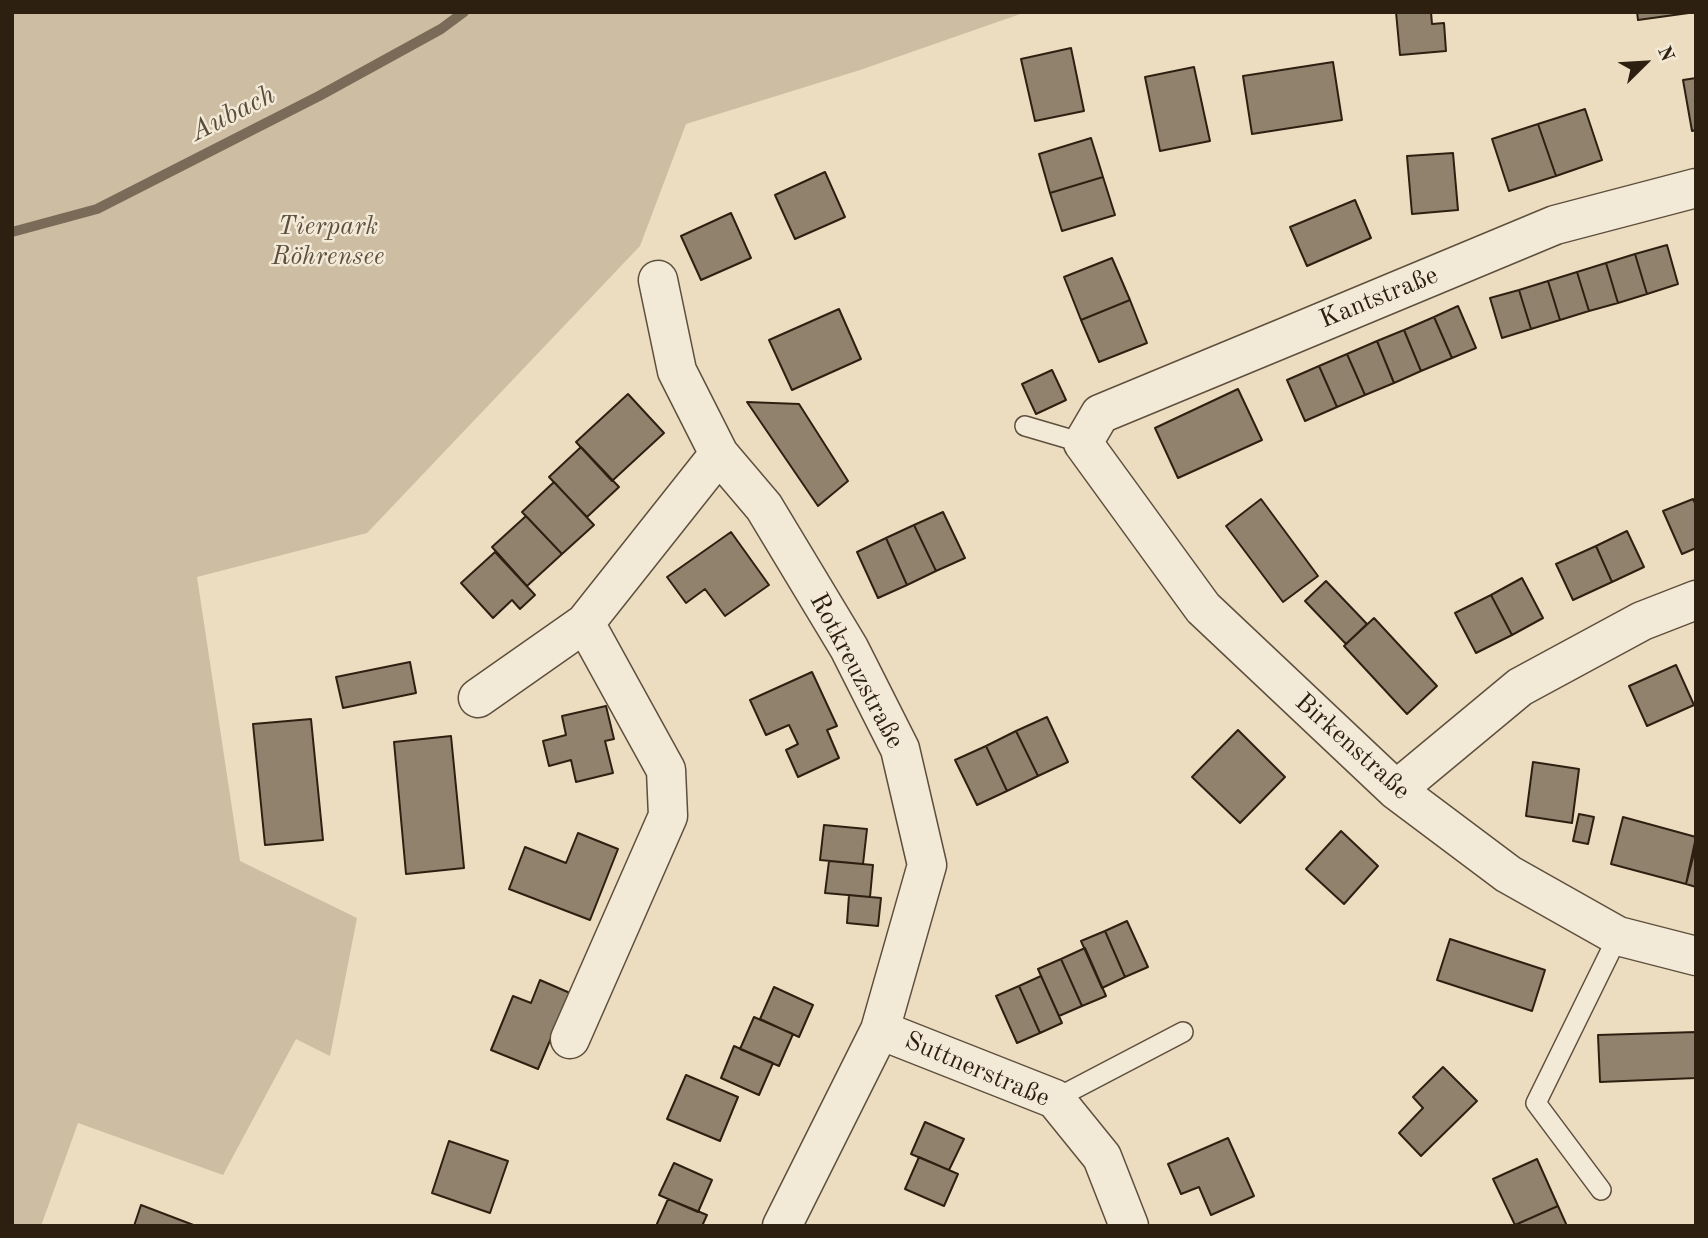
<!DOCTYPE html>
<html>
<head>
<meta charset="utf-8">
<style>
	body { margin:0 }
	#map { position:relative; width:1708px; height:1238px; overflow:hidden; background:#ecddc1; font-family:"Old Standard TT",serif }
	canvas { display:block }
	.frame { position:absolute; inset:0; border:14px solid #2e2011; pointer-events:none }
	.north { position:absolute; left:1610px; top:28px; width:70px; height:70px; -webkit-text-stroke:5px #f3e9d7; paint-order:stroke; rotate:66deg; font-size:19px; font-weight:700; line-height:28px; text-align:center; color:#2e2011 }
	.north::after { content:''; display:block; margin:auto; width:24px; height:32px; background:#2e2011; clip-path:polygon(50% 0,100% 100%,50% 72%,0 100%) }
</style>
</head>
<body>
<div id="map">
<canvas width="1708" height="1238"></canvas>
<div class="frame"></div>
<div class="north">N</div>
</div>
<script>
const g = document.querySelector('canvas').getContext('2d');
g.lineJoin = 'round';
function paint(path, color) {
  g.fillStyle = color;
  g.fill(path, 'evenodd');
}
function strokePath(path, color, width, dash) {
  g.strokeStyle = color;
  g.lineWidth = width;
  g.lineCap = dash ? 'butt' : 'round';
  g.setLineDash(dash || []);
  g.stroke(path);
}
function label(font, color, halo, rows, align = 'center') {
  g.font = font + ' "Old Standard TT",serif';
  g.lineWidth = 5;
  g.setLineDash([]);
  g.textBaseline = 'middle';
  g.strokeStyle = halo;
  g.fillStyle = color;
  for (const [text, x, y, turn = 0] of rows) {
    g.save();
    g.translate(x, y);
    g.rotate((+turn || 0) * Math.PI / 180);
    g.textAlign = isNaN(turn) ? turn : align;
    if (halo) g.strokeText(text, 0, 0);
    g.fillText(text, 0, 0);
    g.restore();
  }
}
const green = new Path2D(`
	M12 12H1026L860 70 686 124 640 246 367 533 197 577 240 861 357 918 330 1056 296 1039 223 1175 78 1123 41 1226H12Z`);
const stream = new Path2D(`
	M12 232 97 209 319 96 441 29 464 12`);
const building = new Path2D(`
	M1396 12H1431L1432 24 1444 23 1446 51 1400 55Z
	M1637 12H1696L1638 20Z
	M1071 48 1084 111 1035 121 1021 59Z
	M1333 62 1342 120 1252 134 1243 76Z
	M1194 67 1210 141 1160 151 1145 77Z
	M1696 78V130L1692 131 1683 80Z
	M1585 109 1602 160 1556 176 1538 124Z
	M1538 124 1556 176 1509 191 1492 139Z
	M1091 138 1103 177 1050 193 1039 154Z
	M1453 153 1458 210 1412 214 1407 156Z
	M825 172 845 217 795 239 775 195Z
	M1103 177 1115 215 1062 231 1050 193Z
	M1355 200 1371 238 1307 266 1290 227Z
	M731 213 751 258 701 280 681 236Z
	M1667 245 1678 284 1647 294 1635 254Z
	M1635 254 1647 294 1618 303 1606 263Z
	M1112 258 1130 300 1081 320 1064 277Z
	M1606 263 1618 303 1589 311 1577 272Z
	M1577 272 1589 311 1560 320 1548 281Z
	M1548 281 1560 320 1531 329 1519 290Z
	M1519 290 1531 329 1502 338 1490 298Z
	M1130 300 1147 343 1099 362 1081 320Z
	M1458 306 1476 348 1452 358 1434 317Z
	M839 309 861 359 792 390 769 340Z
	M1434 317 1452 358 1421 371 1404 330Z
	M1404 330 1421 371 1394 383 1377 341Z
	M1377 341 1394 383 1365 395 1347 354Z
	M1347 354 1365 395 1337 407 1319 366Z
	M1319 366 1337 407 1305 421 1287 380Z
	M1052 370 1066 400 1036 414 1022 384Z
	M1238 389 1262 440 1178 478 1155 428Z
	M628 394 664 433 612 481 576 442Z
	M747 402 799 404 848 481 818 506Z
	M581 447 619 487 587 517 549 477Z
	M554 482 594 525 562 554 522 512Z
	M1261 499 1318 576 1283 602 1226 526Z
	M1693 499 1696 505V548L1682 554 1663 511Z
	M943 512 965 558 936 571 914 525Z
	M526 516 562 554 527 586 492 547Z
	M914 525 936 571 907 585 886 538Z
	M1627 531 1644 567 1612 582 1596 546Z
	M731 532 769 585 725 616 705 589 686 603 667 577Z
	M886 538 907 585 878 598 857 552Z
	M1596 546 1612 582 1573 600 1556 564Z
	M495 552 535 595 520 609 512 600 493 618 461 583Z
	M1522 578 1543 618 1512 635 1491 595Z
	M1326 581 1367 624 1346 644 1305 601Z
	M1491 595 1512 635 1476 653 1455 613Z
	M1374 618 1437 686 1407 714 1344 646Z
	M410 662 416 693 343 708 336 677Z
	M1676 665 1694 705 1647 726 1629 686Z
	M812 672 837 726 827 730 839 758 798 777 786 750 798 744 789 725 766 735 750 700Z
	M606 706 614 739 605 741 613 773 576 782 571 760 549 766 543 741 566 735 562 716Z
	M1047 717 1068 762 1038 776 1016 731Z
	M311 719 323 840 265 845 253 724Z
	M1238 730 1285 777 1240 823 1192 777Z
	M1016 731 1038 776 1007 791 986 746Z
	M451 736 464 868 406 874 394 742Z
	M986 746 1007 791 977 805 955 760Z
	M1533 762 1579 769 1572 823 1526 816Z
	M1579 814 1594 817 1588 844 1573 841Z
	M1623 817 1696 837 1686 884 1611 864Z
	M824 825 867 829 863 864 820 860Z
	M1341 831 1378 866 1344 904 1306 869Z
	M578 833 618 849 590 920 509 889 525 847 566 863Z
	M1696 846V887L1686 884Z
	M829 861 873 865 870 897 825 893Z
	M849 895 881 898 878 926 847 923Z
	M1127 921 1148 967 1125 977 1105 931Z
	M1105 931 1125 977 1102 988 1081 941Z
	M1450 939 1545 970 1532 1011 1437 980Z
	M1085 948 1106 996 1082 1006 1061 959Z
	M1061 959 1082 1006 1059 1016 1038 969Z
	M1041 976 1062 1023 1040 1033 1019 986Z
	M540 980 570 993 538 1069 491 1050 513 996 531 1003Z
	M1019 986 1040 1033 1017 1043 996 996Z
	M774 987 813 1005 799 1037 760 1019Z
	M754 1017 793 1034 779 1066 740 1049Z
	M1696 1032V1078L1600 1082 1598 1035Z
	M734 1046 773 1063 759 1095 721 1078Z
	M1443 1067 1477 1101 1421 1156 1399 1133 1423 1108 1413 1097Z
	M686 1075 738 1097 720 1141 667 1119Z
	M925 1122 964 1139 949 1170 911 1154Z
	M1228 1138 1254 1196 1211 1215 1199 1187 1181 1194 1168 1164Z
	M449 1141 508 1161 490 1213 432 1193Z
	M919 1157 958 1174 944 1206 905 1189Z
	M1537 1159 1558 1206 1515 1225 1493 1179Z
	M674 1163 712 1180 698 1212 659 1195Z
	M668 1199 707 1215 702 1226H656Z
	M141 1205 196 1226H134Z
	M1558 1206 1567 1226H1515V1225Z`);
const service = new Path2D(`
	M1025 426 1083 443
	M1055 1099 1183 1032
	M1601 1190 1536 1103 1618 936`);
const minor = new Path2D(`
	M1696 188 1555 225 1286 337 1100 414 1083 443 1203 608 1396 790 1508 874 1618 936 1696 956
	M658 280 677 371 719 454 764 507 849 648 900 749 927 865 880 1030 782 1226
	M478 698 585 623 719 454
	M1396 790 1520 687 1642 621 1696 600
	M880 1030 1055 1099 1102 1157 1129 1226
	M570 1039 668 816 666 770 585 623`);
const parkNames = [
	["Tierpark",328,227],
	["Röhrensee",328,257]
];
const streetNames = [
	["Kantstraße",1379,298,-22],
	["Rotkreuzstraße",856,671,62],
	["Birkenstraße",1352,747,42],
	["Suttnerstraße",977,1070,23]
];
const waterNames = [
	["Aubach",233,114,-27]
];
paint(green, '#ccbda3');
strokePath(stream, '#796b57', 10);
paint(building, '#91826d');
strokePath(building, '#2e2011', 2);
strokePath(service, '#5e4f3d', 22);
strokePath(minor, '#5e4f3d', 41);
strokePath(service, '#f3e9d7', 19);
strokePath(minor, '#f3e9d7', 38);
label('italic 26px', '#5d4f3d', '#f3e9d7', parkNames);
label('26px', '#2e2011', '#f3e9d7', streetNames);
label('italic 28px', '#5a4c3a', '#f3e9d7', waterNames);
</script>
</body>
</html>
